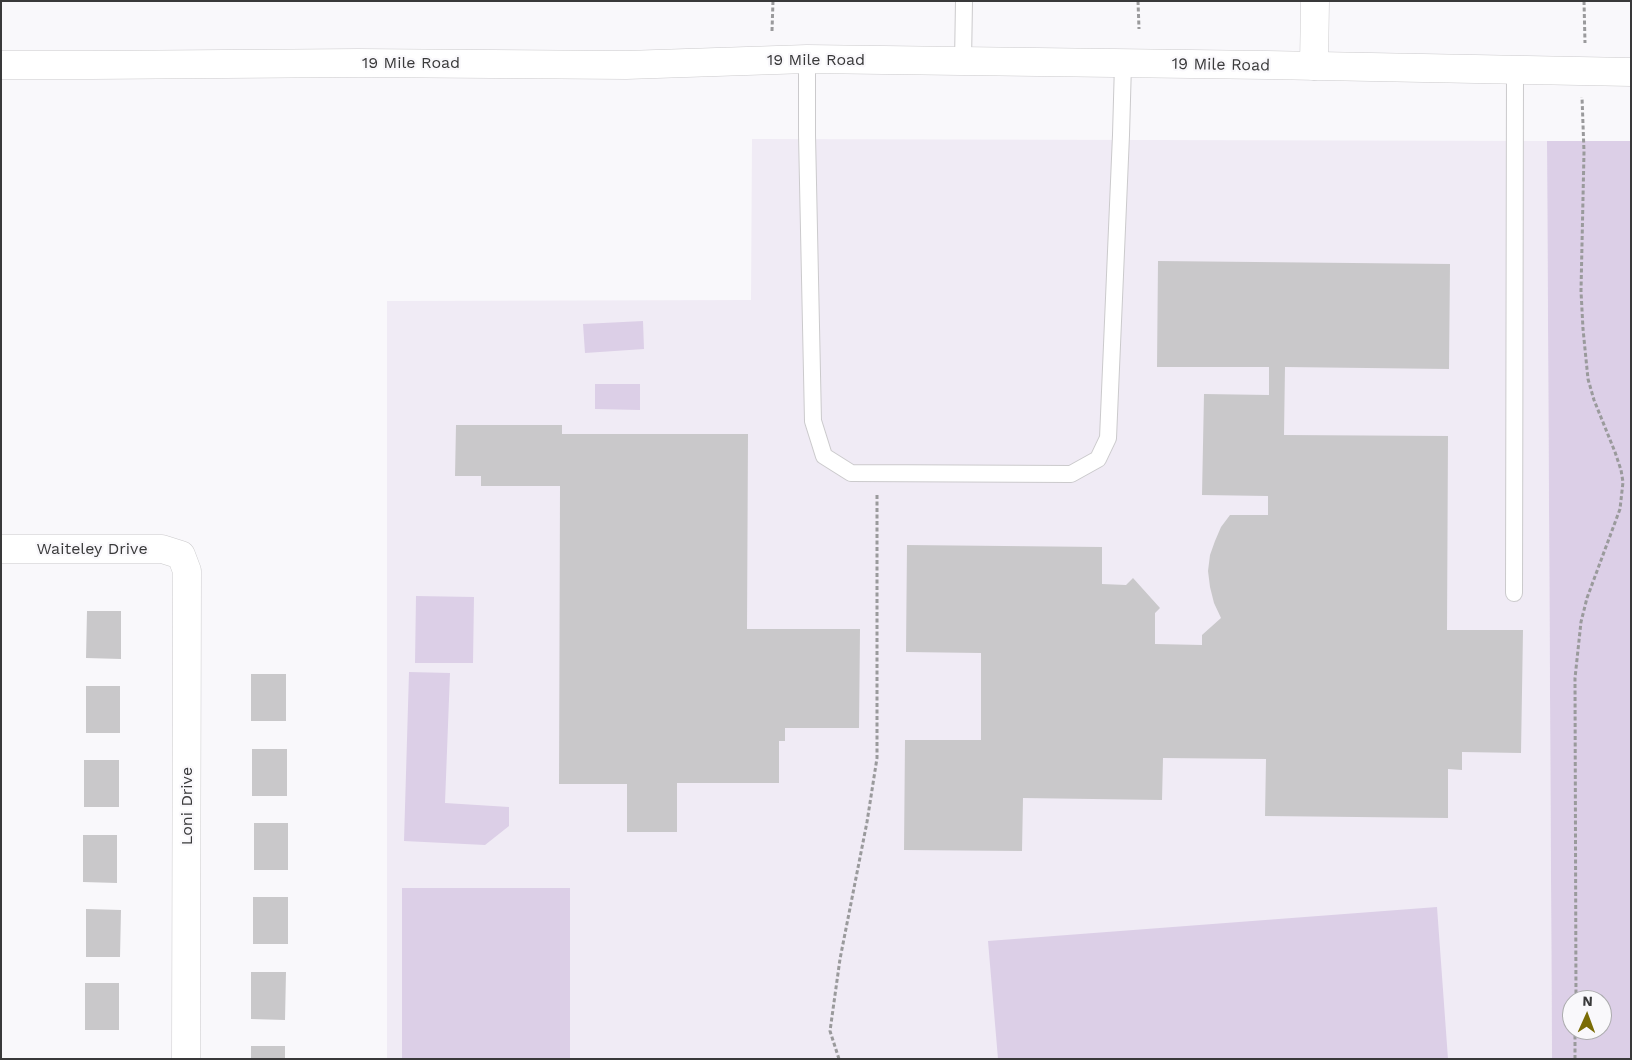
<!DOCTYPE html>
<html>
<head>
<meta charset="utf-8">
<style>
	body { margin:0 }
	#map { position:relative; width:1632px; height:1060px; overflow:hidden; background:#f9f8fb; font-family:"Work Sans",sans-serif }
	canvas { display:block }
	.frame { position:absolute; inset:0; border:2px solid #39393a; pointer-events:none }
	.north { position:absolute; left:1562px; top:990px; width:50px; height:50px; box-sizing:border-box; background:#f9f8fb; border:1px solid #acacae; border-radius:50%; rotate:2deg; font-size:14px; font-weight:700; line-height:20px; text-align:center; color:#39393a }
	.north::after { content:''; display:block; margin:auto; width:18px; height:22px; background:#7a6c06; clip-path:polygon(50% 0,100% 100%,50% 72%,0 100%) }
</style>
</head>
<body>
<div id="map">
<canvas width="1632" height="1060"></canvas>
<div class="frame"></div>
<div class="north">N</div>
</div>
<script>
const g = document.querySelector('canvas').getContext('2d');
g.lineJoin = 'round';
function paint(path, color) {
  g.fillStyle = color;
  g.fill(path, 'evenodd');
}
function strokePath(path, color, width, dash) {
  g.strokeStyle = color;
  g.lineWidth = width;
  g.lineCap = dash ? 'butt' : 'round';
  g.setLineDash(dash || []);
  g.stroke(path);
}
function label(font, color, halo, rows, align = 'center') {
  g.font = font + ' "Work Sans",sans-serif';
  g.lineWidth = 4.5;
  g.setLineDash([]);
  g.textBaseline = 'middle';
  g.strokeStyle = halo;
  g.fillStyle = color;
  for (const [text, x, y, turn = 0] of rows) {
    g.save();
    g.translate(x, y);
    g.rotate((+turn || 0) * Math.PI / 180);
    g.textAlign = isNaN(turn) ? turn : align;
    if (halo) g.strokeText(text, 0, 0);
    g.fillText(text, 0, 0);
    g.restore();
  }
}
const built = new Path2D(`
	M752 139 1547 141 1552 1059H387V301L751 300Z`);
const green = new Path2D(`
	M1547 141H1631V1059H1552ZM1572 1000H1602V1030H1572Z
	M643 321 644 349 585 353 583 324Z
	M595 384H640V410L595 409Z
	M416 596 474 597 473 663H415Z
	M409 672 450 673 445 803 509 807V826L485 845 404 841Z
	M402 888H570V1059H402Z
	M1437 907 1448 1059H998L988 941Z`);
const building = new Path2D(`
	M1158 261 1450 264 1449 369 1285 367 1284 435 1448 436 1447 630H1523L1521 753 1462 752V770L1448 769V818L1265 816 1266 759 1163 758 1162 800 1023 798 1022 851 904 850 905 740H981V653L906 652 907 545 1102 547V584L1126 585 1133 578 1160 608 1155 613V644L1202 645V635L1221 618 1214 603 1210 587 1208 571 1210 555 1215 541 1221 527 1230 515H1268V496L1202 495 1204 394 1269 395V367H1157Z
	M456 425H562V434H748L747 629H860L859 728H785V741H779V783H677V832H627V784H559L560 486H481V476H455Z
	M87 611H121V659L86 658Z
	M251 674H286V721H251Z
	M86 686H120V733H86Z
	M252 749H287V796H252Z
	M84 760H119V807H84Z
	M254 823H288V870H254Z
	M83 835H117V883L83 882Z
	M253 897H288V944H253Z
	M86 909 121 910 120 957H86Z
	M251 972H286L285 1020 251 1019Z
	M85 983H119V1030H85Z
	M251 1046H285V1059H251Z`);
const path = new Path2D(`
	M1138 1 1139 29
	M1584 1 1585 43
	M772 31 773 1
	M1576 1000 1575 678 1581 622 1587 598 1620 509 1623 482 1621 470 1615 452 1594 400 1588 379 1583 329 1581 291 1584 152 1582 97
	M839 1059 830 1031 840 959 867 822 877 758V495
	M1575 1059V1030`);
const service = new Path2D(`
	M807 59V135L813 421 824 456 851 473 1071 474 1098 459 1108 438 1121 135 1123 64
	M963 62 964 1
	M1514 593 1515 70`);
const minor = new Path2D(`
	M1314 66 1315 1
	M1 549H162L181 555 187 571 186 1059`);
const tertiary = new Path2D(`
	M1 65H92L358 63 626 65 807 59 1267 65 1631 72`);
const streetNames = [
	["19 Mile Road",816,60],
	["19 Mile Road",411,63],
	["19 Mile Road",1221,65,1],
	["Waiteley Drive",92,549],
	["Loni Drive",187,806,-90]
];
paint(built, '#f0ebf5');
paint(green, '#dccfe7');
paint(building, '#c9c8ca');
strokePath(service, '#cbcacc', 18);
strokePath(minor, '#cbcacc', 29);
strokePath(tertiary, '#cbcacc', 29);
strokePath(path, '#9a9a9c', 3, [4, 2.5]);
strokePath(service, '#fff', 16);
strokePath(minor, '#fff', 28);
strokePath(tertiary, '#fff', 28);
label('16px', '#39393a', '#f9f8fb', streetNames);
</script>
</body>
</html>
